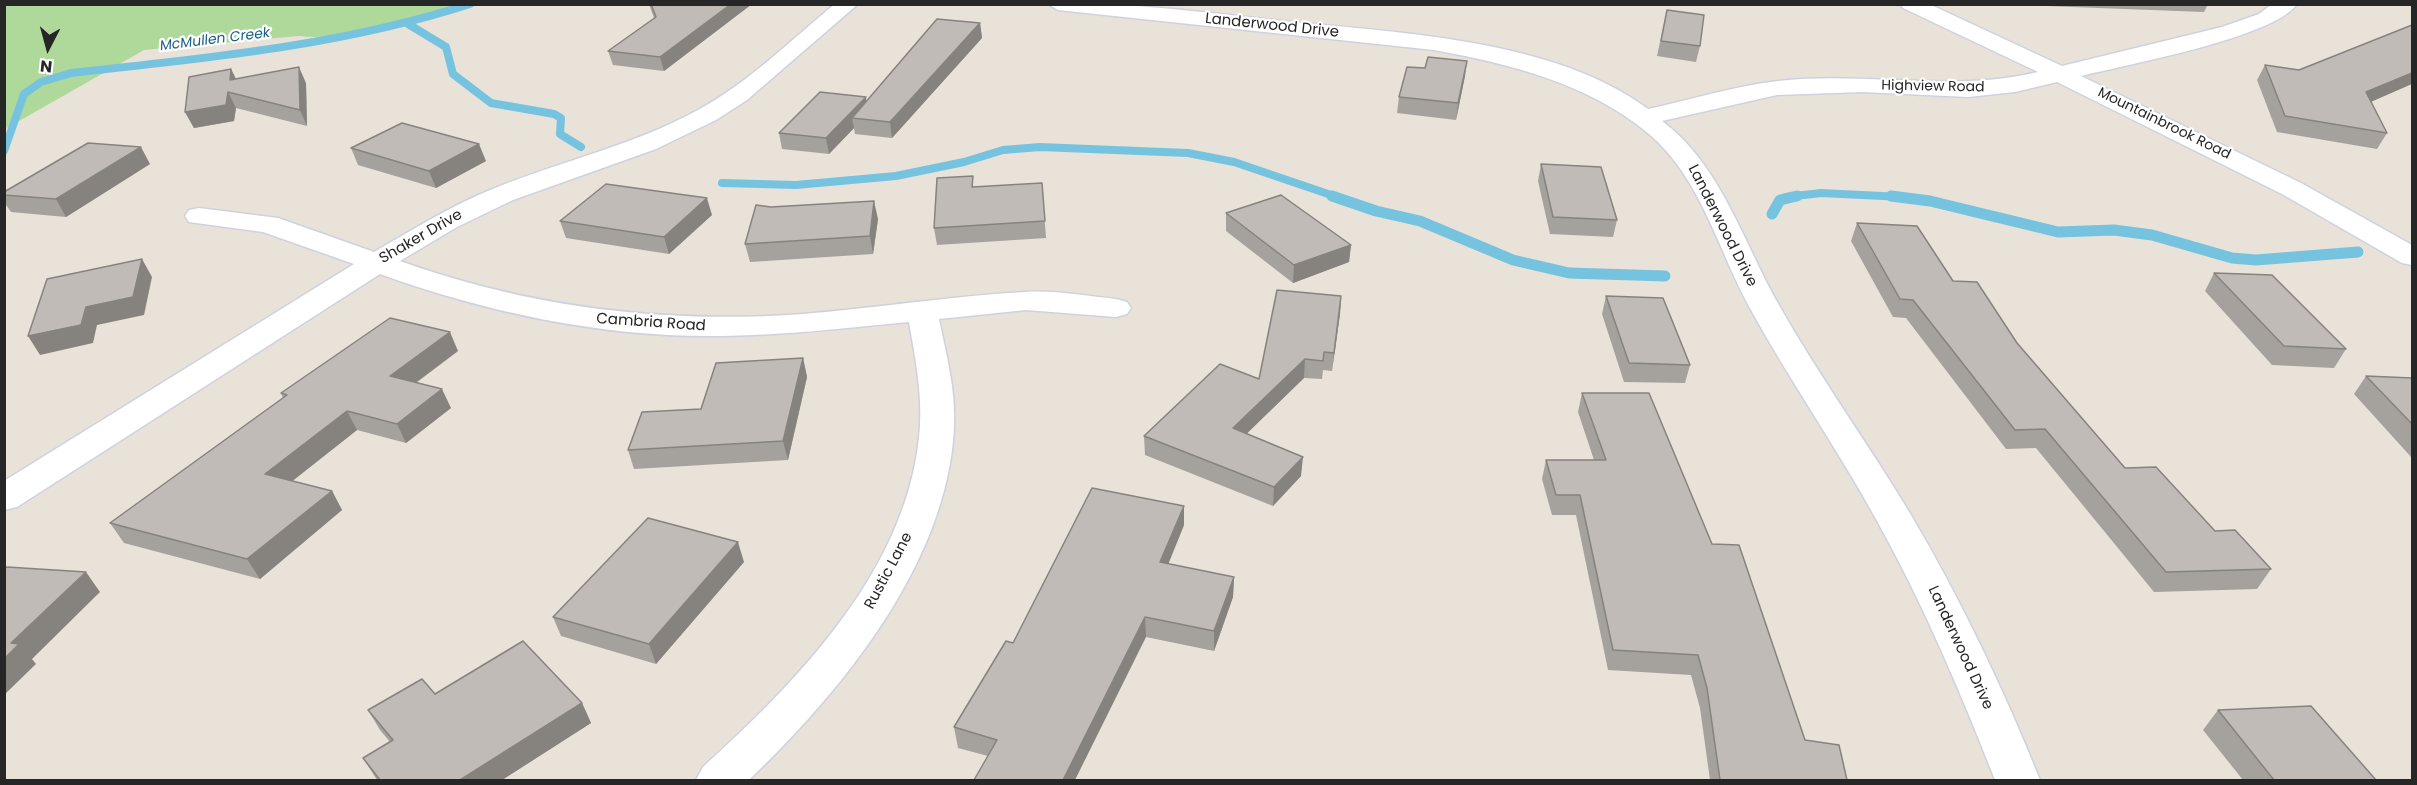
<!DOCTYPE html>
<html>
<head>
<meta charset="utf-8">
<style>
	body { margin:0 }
	#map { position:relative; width:2417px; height:785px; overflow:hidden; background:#e8e2d9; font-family:Poppins,sans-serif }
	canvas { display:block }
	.frame { position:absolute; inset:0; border:6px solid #262626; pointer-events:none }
	.north { position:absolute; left:18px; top:18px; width:60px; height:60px; -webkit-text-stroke:4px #fff; paint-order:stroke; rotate:186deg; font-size:16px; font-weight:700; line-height:24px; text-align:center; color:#262626 }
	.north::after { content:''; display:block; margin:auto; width:21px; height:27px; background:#262626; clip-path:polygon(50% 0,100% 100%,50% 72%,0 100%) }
</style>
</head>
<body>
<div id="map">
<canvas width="2417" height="785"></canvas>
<div class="frame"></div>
<div class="north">N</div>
</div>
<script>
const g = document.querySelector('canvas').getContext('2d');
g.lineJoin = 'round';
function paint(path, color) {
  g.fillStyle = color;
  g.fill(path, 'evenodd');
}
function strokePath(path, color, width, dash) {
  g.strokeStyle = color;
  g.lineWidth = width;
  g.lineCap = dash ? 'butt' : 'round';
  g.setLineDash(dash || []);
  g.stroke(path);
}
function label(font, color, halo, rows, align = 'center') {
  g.font = font + ' Poppins,sans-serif';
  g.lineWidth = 4.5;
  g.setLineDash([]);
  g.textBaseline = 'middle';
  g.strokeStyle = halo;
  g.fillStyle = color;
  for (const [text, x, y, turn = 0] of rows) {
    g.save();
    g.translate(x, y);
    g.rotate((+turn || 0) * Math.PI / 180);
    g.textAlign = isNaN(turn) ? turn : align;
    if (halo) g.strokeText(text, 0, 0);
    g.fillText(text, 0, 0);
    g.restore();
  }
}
const green = new Path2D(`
	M5 4H456V5C413 18 344 42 299 36L144 50 5 129Z`);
const streamFar1 = new Path2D(`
	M408 24 446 47 453 74 491 103 554 114 561 118 560 134 581 147
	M4 151 24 94 41 82 71 73C206 58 340 46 470 4
	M722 183 796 185 896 176 964 162 1003 150 1040 147 1188 153 1234 162 1337 197
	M1786 197 1821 193 1903 197`);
const stream = new Path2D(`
	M1332 196 1376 211 1420 221 1513 260 1569 273 1665 276
	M1891 196 1930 201 2058 232 2114 230 2152 235 2232 258 2256 260 2358 252
	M1772 214 1780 200 1797 196`);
const minor = new Path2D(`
	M835 4H858L747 100 716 120 656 149 513 200 457 227 400 261C531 308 664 324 803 314 877 308 951 296 1025 292 1055 290 1086 296 1116 299L1127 302 1131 308 1127 314 1116 317 1026 310 939 319C946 354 956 390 954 427 948 562 842 691 749 780H696L703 767C801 678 911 565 920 426 922 391 915 356 909 322 847 328 785 335 723 336 607 338 488 313 380 274L17 507 4 510V481L354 264 263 232 189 222 185 216 189 210 199 208 278 218 374 252C414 229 452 205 495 188 562 161 634 145 698 110 748 83 791 40 835 4Z
	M1048 4C1074 4 1100 3 1125 5 1181 9 1237 16 1293 22 1403 33 1556 40 1648 109 1690 100 1734 86 1778 81 1864 71 1952 93 2038 72L1903 8 1900 4H1929L2062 66 2222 27 2259 14 2272 4H2297C2274 38 2124 65 2081 76L2301 183 2412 245V265L2402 263 2282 194 2057 82 2015 92 1968 97 1862 92 1777 95 1662 121C1722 166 1744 245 1780 307 1820 378 1869 445 1911 515 1961 600 2003 688 2040 780H1995C1960 691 1923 603 1876 519 1837 448 1790 381 1751 310 1718 251 1702 179 1649 134 1588 83 1510 64 1434 50L1058 10Z`);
const wall = new Path2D(`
	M649 4H752L664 71 613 65 608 51 654 18Z
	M2047 4H2208L2204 12 2046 6Z
	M1667 10 1700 46 1696 62 1657 56Z
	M980 23 982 38 892 138 855 134 854 128 829 154 782 149 779 133 866 102Z
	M2265 65 2371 102 2387 133 2377 149 2277 132 2257 80Z
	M1425 68 1465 76 1456 120 1397 113 1399 97Z
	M231 69 236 79 306 83 307 126 236 108 234 121 194 128 185 112Z
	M351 148 486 161 436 188 358 165Z
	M150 164 66 217 11 212 4 202V192Z
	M1541 164 1617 220 1613 237 1550 234 1538 181Z
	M1042 183 1046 238 937 245 934 228 974 187Z
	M771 207 878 219 873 254 750 262 745 244Z
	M1226 213 1351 245 1349 262 1293 283 1226 231Z
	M712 215 669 254 566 238 560 221Z
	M1857 223 1953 281 2017 343 2125 468 2215 531 2271 569 2257 589 2154 592 2036 448 2006 449 1906 318 1893 317 1851 241Z
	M2214 273 2346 349 2334 368 2272 365 2205 291Z
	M1341 296 1340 314 1332 371 1323 370 1322 379 1304 378 1247 433 1301 476 1273 506 1145 455 1144 436 1259 379Z
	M1606 296 1690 365 1685 383 1624 382 1602 314Z
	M458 351 416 383 451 408 406 443 357 430 292 481 332 491 342 510 260 579 124 543 110 523 283 398 281 393Z
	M803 358 807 377 788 460 634 469 628 450 701 409Z
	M2366 376 2412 378V458L2354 394Z
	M1582 393 1712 544 1805 740 1847 780H1710L1700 708 1691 675 1608 670 1576 515H1552L1542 479 1546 460H1594L1578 412Z
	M1184 525 1168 564 1234 577 1233 597 1214 651 1146 637 988 756 958 748 954 727Z
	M744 562 656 664 561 636 553 617Z
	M435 694 582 703 591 723 502 780H377L363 758 390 742 380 730 368 710Z
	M2218 710 2376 780H2243L2203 730Z`);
const shadedWall = new Path2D(`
	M731 4H752L664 71 660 57Z
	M980 23 982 38 892 138 890 122Z
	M1467 61 1465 76 1456 120 1458 103Z
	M299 67 306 83 307 126 300 110Z
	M231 69 239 85 237 95 230 80Z
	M2412 73V84L2357 108 2366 92Z
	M228 92 236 108 234 121 194 128 185 112Z
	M866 97 868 113 852 118 854 128 829 154 826 138Z
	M479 144 486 161 436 188 429 171Z
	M141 147 150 164 66 217 56 199Z
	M707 198 712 215 669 254 664 237Z
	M874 201 878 219 873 254 870 236Z
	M1351 245 1349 262 1293 283 1294 265Z
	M142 259 152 277 144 315 97 325 93 343 40 355 28 336Z
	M1341 296 1340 314 1332 371 1334 353Z
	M450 332 458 351 399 395 390 376Z
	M803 358 807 377 788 460 783 441Z
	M1305 359 1304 378 1233 447V428Z
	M442 389 451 408 406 443 397 424Z
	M347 411 357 430 276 494 265 474Z
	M1303 457 1301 476 1273 506 1274 487Z
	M332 491 342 510 260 579 247 559Z
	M1184 506V525L1161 582 1160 562Z
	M738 542 744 562 656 664 649 644Z
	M86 572 100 592 32 659 36 664 4 695V659L11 643Z
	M1234 577 1233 597 1214 651V631Z
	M1145 617 1146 637 1075 780H1063Z
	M582 703 591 723 502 780H460Z`);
const building = new Path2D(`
	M651 4H731L660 57 608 51 656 17Z
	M1667 10 1704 15 1700 46 1661 41Z
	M937 19 980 23 890 122 852 118Z
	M2412 25V73L2366 92 2387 133 2285 116 2265 65 2299 70Z
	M1428 57 1467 61 1458 103 1399 97 1407 67 1425 68Z
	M299 67 300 110 228 92 226 105 185 112 189 77 231 69 230 80Z
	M820 92 866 97 826 138 779 133Z
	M402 123 479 144 429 171 351 148Z
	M88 143 141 147 56 199 4 195V192Z
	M1541 164 1601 167 1617 220 1553 217Z
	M973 176 972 187 1042 183 1045 221 934 228 937 178Z
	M606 184 707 198 664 237 560 221Z
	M1281 195 1351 245 1294 265 1226 213Z
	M874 201 870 236 745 244 756 205 771 207Z
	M1857 223 1917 226 1953 281 1977 282 2017 343 2125 468 2156 467 2215 531 2235 530 2271 569 2166 572 2045 429 2015 430 1913 300 1900 299Z
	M142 259 133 297 86 307 81 325 28 336 47 279Z
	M2214 273 2272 275 2346 349 2284 346Z
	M1277 290 1341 296 1334 353 1324 352 1323 361 1305 359 1233 428 1303 457 1274 487 1144 436 1220 364 1259 379Z
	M1606 296 1663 298 1690 365 1629 363Z
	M390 318 450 332 390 376 442 389 397 424 347 411 265 474 332 491 247 559 110 523 287 395 281 393Z
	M803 358 783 441 628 450 642 412 701 409 716 363Z
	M2366 376 2412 378V424Z
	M1582 393H1649L1712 544 1739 545 1805 740 1839 745 1847 780H1720L1707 688 1698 655 1613 650 1580 495H1556L1546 460H1606Z
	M1092 488 1184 506 1160 562 1234 577 1214 631 1145 617 1063 780H974L997 740 954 727 1006 641 1013 643Z
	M648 518 738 542 649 644 553 617Z
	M7 567 86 572 11 643 19 644 4 659V569Z
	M523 641 582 703 460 780H380L363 758 393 740 368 710 422 679 435 694Z
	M2311 706 2376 780H2274L2218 710Z`);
const farWaternames = [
	["McMullen Creek",215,40,-7]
];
const farStreetnames = [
	["Highview Road",1933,87,1],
	["Mountainbrook Road",2164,124,26]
];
const streetNames = [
	["Landerwood Drive",1272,26,6],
	["Landerwood Drive",1722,226,63],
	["Shaker Drive",421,237,-30],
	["Cambria Road",651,323,4],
	["Rustic Lane",889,571,-62],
	["Landerwood Drive",1960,648,65]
];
paint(green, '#afd99b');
strokePath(streamFar1, '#76c3e0', 8);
strokePath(stream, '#76c3e0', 11);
strokePath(minor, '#cfd2de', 3);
paint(minor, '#fff');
paint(wall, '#a5a19d');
paint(shadedWall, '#86837f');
paint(building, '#c0bbb6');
strokePath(building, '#86837f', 1.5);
label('italic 14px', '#1b6086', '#fff', farWaternames);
label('14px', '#262626', '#fff', farStreetnames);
label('15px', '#262626', '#fff', streetNames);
</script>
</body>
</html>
